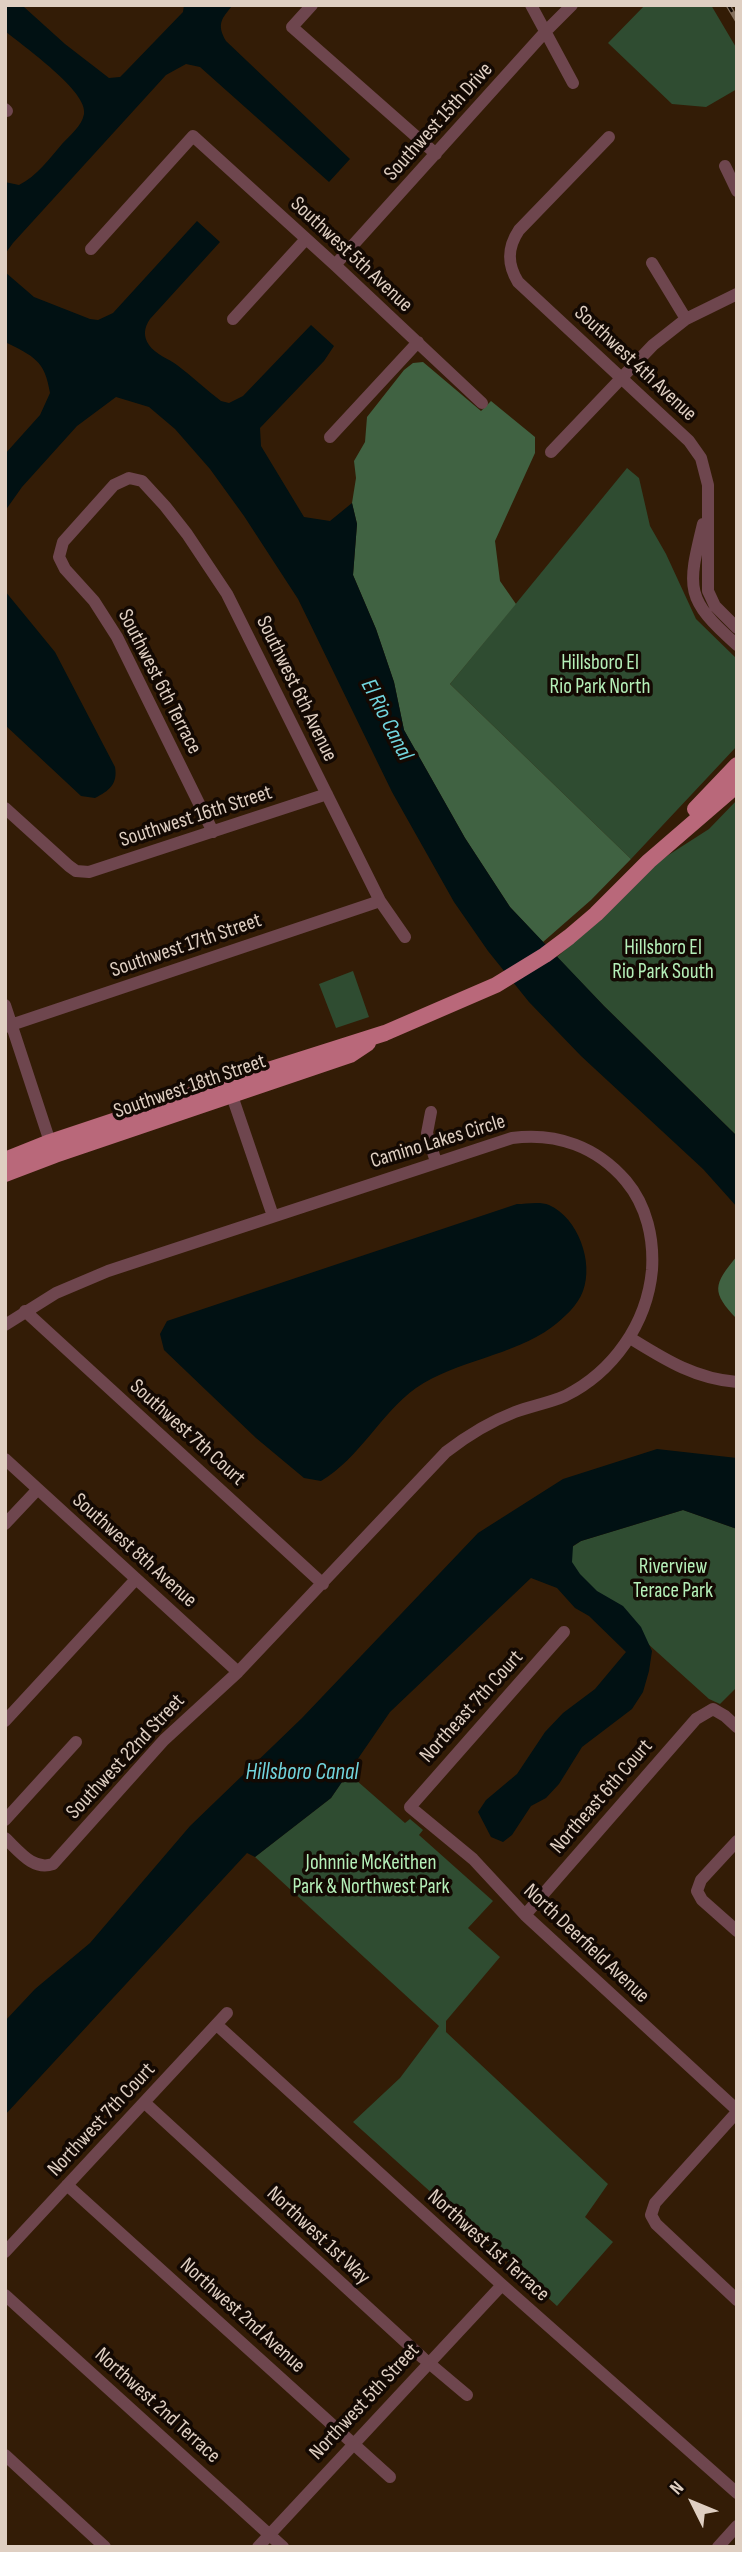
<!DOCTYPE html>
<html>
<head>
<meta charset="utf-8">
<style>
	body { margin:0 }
	#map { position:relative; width:742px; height:2552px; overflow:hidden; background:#331c06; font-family:"Sofia Sans Condensed",sans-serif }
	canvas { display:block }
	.frame { position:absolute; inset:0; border:7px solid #dfcfc2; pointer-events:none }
	.north { position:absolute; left:658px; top:2468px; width:70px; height:70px; -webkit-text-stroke:5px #130903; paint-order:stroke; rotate:313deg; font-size:19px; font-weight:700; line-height:28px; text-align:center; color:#dfcfc2 }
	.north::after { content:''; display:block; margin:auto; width:24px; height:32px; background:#dfcfc2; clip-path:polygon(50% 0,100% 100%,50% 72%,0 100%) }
</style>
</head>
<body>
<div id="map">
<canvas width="742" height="2552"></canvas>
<div class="frame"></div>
<div class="north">N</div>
</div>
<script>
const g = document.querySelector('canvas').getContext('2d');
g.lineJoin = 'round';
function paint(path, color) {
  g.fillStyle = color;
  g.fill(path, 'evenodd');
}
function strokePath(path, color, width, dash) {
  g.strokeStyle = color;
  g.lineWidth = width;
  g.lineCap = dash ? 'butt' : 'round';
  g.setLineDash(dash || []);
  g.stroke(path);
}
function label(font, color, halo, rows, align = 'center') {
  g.font = font + ' "Sofia Sans Condensed",sans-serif';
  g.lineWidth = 7;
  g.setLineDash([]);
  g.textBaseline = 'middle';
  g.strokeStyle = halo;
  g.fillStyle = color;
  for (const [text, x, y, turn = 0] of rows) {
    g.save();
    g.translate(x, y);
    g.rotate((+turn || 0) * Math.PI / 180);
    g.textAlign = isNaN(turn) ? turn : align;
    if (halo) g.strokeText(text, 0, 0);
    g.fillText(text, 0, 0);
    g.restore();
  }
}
const green = new Path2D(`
	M645 5H711L737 49V89L706 107 672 104 608 43Z
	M627 468 639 478 650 526 666 554 696 619 737 659V746L631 859 450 684Z
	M737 800V1136L604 1006 557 957 598 921 656 863 709 829Z
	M353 971 369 1017 336 1028 319 984Z
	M683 1510 737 1529V1687L720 1704 709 1699 554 1559 581 1541Z
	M348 1773 405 1823 410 1819 423 1830 419 1835 493 1901 468 1928 500 1957 446 2021V2032L608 2184 585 2217 613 2242 557 2306 353 2122 400 2078 439 2026 255 1857 331 1798Z`);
const forest = new Path2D(`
	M423 362 481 411 491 401 535 437V453L495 541 500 581 516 604 450 684 631 859 591 900 543 942 510 907 465 838 404 730 394 682 376 629 353 575 357 524 352 503 356 478 354 461 365 442 367 417 404 370 413 363Z
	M737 1256V1319C711 1292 713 1285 737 1256Z`);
const water = new Path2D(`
	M5 5 24 7 65 44 109 78 120 77 127 70 183 12 184 5H233C222 18 216 24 226 41L350 159 329 182 200 67 186 64 166 75 13 243 5 254V182L19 185C37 176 49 159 62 144 69 136 82 126 84 114 89 92 23 46 5 31Z
	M197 221 220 242 150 319C144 328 143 336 149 345 155 354 169 359 177 365 192 376 206 390 221 401L229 403 243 396 311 325 334 346 324 361 260 428 261 446 304 517 330 521 352 503 357 524 353 575 376 629 394 682 404 730 465 838 510 907 604 1006 737 1136V1207L703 1169 581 1056 529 1002 488 951 454 902 392 792 298 599 244 516 210 469 175 429 149 407 116 397 77 426 22 487 5 511V454L40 415 50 393C45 360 33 356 5 342V272L34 297 90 319 98 320 113 313Z
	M5 591 55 652 115 767C118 784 109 791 95 798L81 796 5 725Z
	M517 1204C526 1204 540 1201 549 1205 578 1218 594 1262 583 1291 578 1305 564 1318 552 1327 513 1356 457 1360 416 1388 380 1414 360 1458 321 1481L304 1478 256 1438 164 1350 160 1334 167 1321Z
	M657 1449 737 1458V1529L683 1510 581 1541 573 1546 572 1562 580 1574 597 1591 623 1606 641 1627 652 1651 649 1671 643 1692 632 1709 582 1747 559 1784 546 1798 531 1806 512 1835 503 1842 491 1837 478 1812 486 1800 517 1774 545 1732 563 1713 595 1689 626 1652 589 1616 575 1608 557 1588 531 1578 390 1712 331 1798 255 1857 247 1853 5 2115V2021L35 1989 90 1943 190 1826 302 1718 478 1533 563 1479Z`);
const minor = new Path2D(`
	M312 5 292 27 436 154
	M531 5 573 83
	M5 109 7 111
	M609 137 519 230C507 248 507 264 518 282L689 441 701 458 708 485V591L715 606 737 628
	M725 166 737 191
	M91 249 193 136 335 265 482 403
	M652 263 686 319
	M335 265 546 31 572 5
	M233 319 306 239
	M330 437 418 342
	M551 452 653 345 686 319 737 294
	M703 524C687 589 685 599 737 645
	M5 808 69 866 76 871 89 872 327 794
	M213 832 117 637 94 601 65 569 59 557 63 542 114 485 129 478 142 481 165 506 187 534 227 594 380 901 405 937
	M5 1005 52 1148
	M5 1027 380 901
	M229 1087 273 1216
	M431 1112 427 1133 436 1162
	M25 1311 323 1584
	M5 1325 56 1293 108 1271 512 1138C557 1132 597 1147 626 1181 647 1206 654 1239 652 1270 647 1324 613 1372 565 1396 549 1403 531 1406 515 1412 489 1422 468 1435 446 1452L238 1672 164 1740 53 1864C33 1871 19 1851 5 1838
	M630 1338C664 1359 695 1379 737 1382
	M5 1459 238 1672
	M5 1524 38 1489
	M564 1632 410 1807 473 1859 525 1915 737 2110
	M5 1721 136 1579
	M5 1820 76 1742
	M737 1841 701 1880 697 1891 702 1900 737 1931
	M525 1915 696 1719 713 1709 725 1716 737 1727
	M217 2025 501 2284 737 2493
	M145 2103 423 2358 467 2395
	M737 2112 655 2203 651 2215 656 2224 737 2300
	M67 2185 390 2477
	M5 2252 227 2013
	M5 2295 283 2547
	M5 2455 105 2547
	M258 2547 502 2285
	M718 2547 737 2526`);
const major = new Path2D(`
	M695 809 737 765
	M5 1160 50 1142 227 1083 385 1033 496 985 545 955 569 937 596 914 649 861 737 785
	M5 1174 55 1155 350 1055 368 1043`);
const rail = new Path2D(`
	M728 5 737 20`);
const streetNames = [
	["Southwest 15th Drive",439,122,-48],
	["Southwest 5th Avenue",351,255,43],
	["Southwest 4th Avenue",635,364,43],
	["Southwest 6th Terrace",159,682,63],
	["Southwest 6th Avenue",296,689,64],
	["Southwest 16th Street",196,817,-18],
	["Southwest 17th Street",186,946,-19],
	["Southwest 18th Street",190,1087,-19],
	["Camino Lakes Circle",438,1142,-17],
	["Southwest 7th Court",187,1433,42],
	["Southwest 8th Avenue",134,1551,42],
	["Northeast 7th Court",472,1707,-48],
	["Southwest 22nd Street",126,1757,-47],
	["Northeast 6th Court",602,1797,-49],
	["North Deerfield Avenue",586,1944,43],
	["Northwest 7th Court",102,2120,-47],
	["Northwest 1st Way",318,2236,43],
	["Northwest 1st Terrace",488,2246,42],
	["Northwest 2nd Avenue",242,2316,42],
	["Northwest 5th Street",365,2402,-47],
	["Northwest 2nd Terrace",157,2406,42]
];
const parkNames = [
	["Hillsboro El",600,664],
	["Rio Park North",600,688],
	["Hillsboro El",663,949],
	["Rio Park South",663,973],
	["Riverview",673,1568],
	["Terace Park",673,1592],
	["Johnnie McKeithen",371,1864],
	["Park & Northwest Park",371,1888]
];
const waterNames = [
	["El Rio Canal",386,720,63],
	["Hillsboro Canal",302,1773]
];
paint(green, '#2f4c31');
paint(forest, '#406242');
paint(water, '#011113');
strokePath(minor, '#6e464e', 12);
strokePath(major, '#b9687a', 16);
strokePath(rail, '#826e5c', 5);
strokePath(rail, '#130903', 2.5, [8]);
label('21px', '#dfcfc2', '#130903', streetNames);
label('21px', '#b5efb8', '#130903', parkNames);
label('italic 23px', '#71d5de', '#130903', waterNames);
</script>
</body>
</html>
